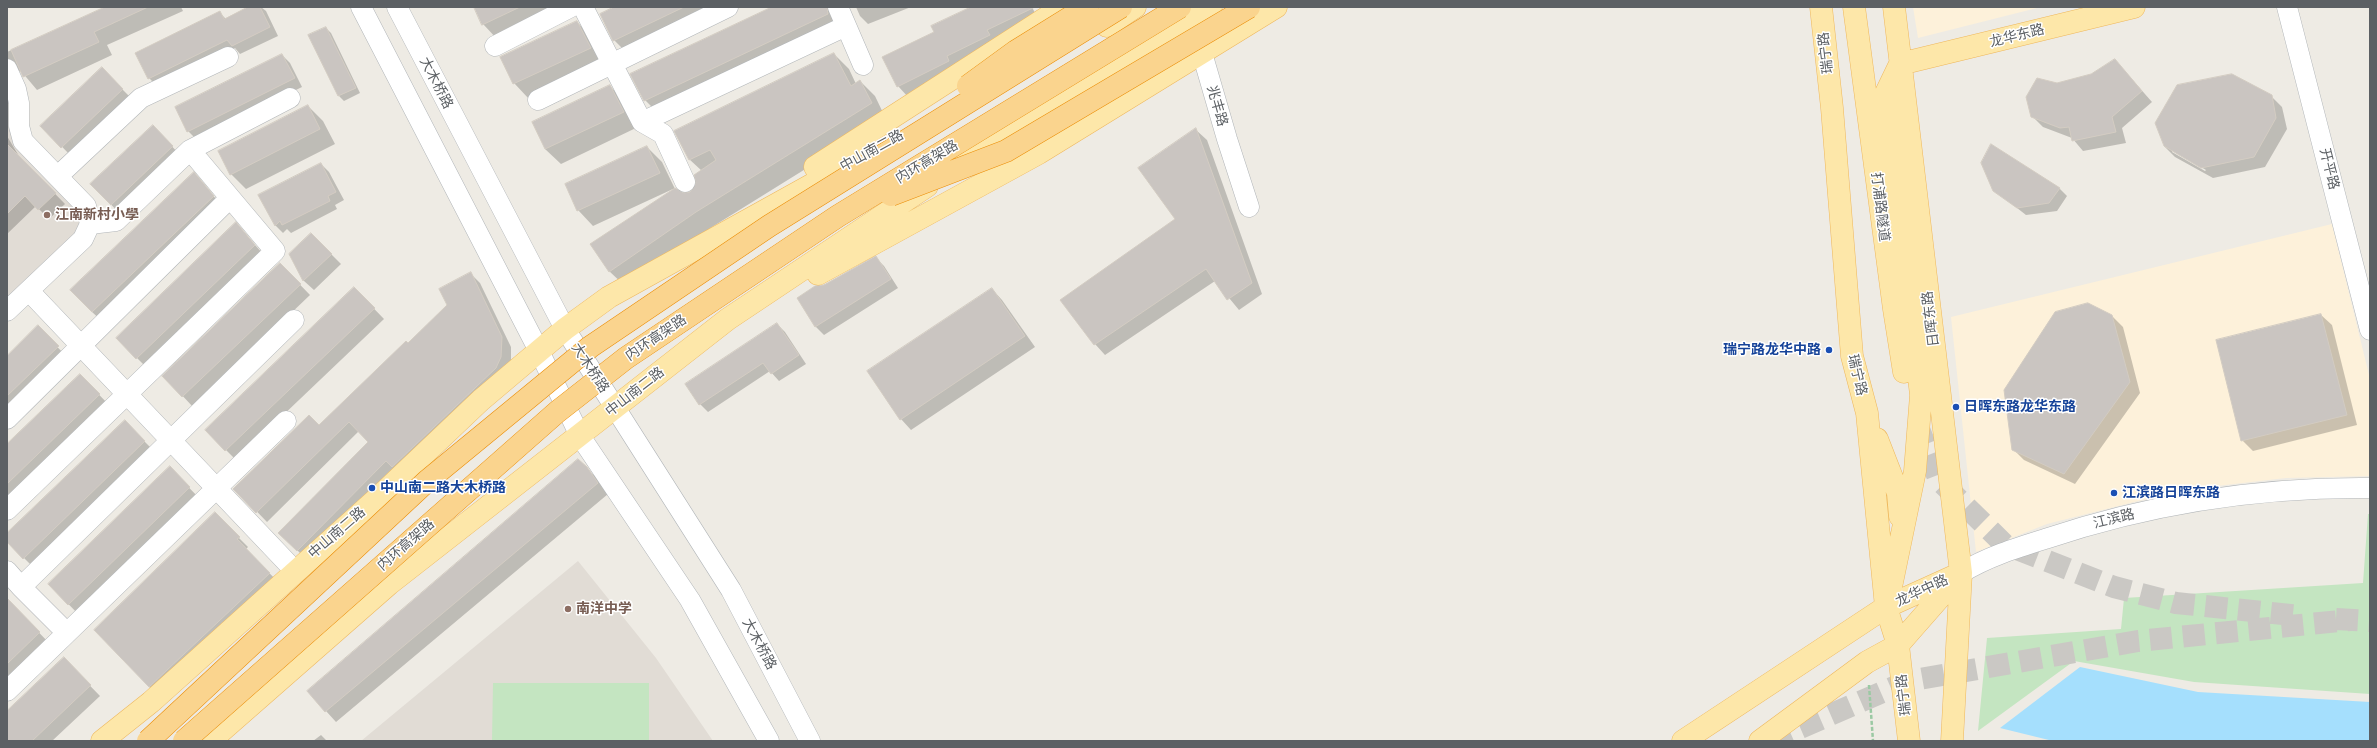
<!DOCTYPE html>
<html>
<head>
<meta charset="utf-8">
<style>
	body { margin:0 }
	#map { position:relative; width:2377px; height:748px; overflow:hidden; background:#eeebe4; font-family:"IBM Plex Sans",sans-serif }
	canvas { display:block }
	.frame { position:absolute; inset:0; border:8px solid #5c6064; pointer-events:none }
</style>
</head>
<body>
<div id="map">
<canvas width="2377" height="748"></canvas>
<div class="frame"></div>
</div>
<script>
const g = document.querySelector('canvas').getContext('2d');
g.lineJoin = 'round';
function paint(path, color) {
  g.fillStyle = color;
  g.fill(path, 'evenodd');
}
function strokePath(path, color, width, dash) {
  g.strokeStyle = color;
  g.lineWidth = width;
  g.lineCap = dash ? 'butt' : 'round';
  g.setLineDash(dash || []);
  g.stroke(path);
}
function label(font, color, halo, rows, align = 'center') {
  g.font = font + ' "IBM Plex Sans","Noto Sans SC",sans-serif';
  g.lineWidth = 3;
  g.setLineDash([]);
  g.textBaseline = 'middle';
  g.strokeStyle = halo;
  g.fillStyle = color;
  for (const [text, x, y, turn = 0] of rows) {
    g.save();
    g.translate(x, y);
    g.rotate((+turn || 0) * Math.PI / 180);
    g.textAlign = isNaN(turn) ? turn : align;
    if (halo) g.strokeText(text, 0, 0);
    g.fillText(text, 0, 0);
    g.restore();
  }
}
const commercial = new Path2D(`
	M1913 7H2041L1918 38Z
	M2332 224 2370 379V476L2286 478 2182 490 2047 524 1976 552 1951 317Z`);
const education = new Path2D(`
	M7 125 23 141 90 224 7 311Z
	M578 561 656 658 713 741H361Z`);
const green = new Path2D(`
	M2368 514H2370V694L2194 682 2074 661 1978 731 1987 638 2121 629 2124 598 2363 583Z
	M493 683H649V741H492Z`);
const water = new Path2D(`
	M2080 667 2198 692 2370 702V741H2053L2000 728Z`);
const shadow = new Path2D(`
	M107 7H181L183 11 107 45 112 55 37 90 21 71 15 72 14 98 7 101V52Z
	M251 7H261L266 11 278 36 240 54 235 48 157 86 149 78 219 12 226 19Z
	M475 7H567L498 40 483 24Z
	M617 7H730L629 55 614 40Z
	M774 7H833L842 25 660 115 645 100Z
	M856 7H911L868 24 860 16Z
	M973 7H1032L1039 21 908 97 898 86 935 32Z
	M577 22 592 37 605 63 529 99 514 83Z
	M326 28 331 33 360 93 344 101 339 96 310 36Z
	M834 54 849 69 856 84 860 81 875 96 886 119 712 227 625 286 609 271 673 189 593 226 578 210 566 184 647 147 662 162 675 189 683 194 691 193 697 184 702 171 689 159Z
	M282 55 290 63 302 87 196 139 188 131Z
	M2115 60 2152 102 2122 128 2126 143 2083 151 2072 138 2043 127 2032 116 2057 84 2092 75Z
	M102 69 130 97 70 155 42 126Z
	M610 86 625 102 638 127 561 164 545 149Z
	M2271 96 2282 107 2287 129 2265 167 2213 178 2175 157 2164 146ZM2172 150 2206 170 2205 171 2172 152Z
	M308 106 323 121 335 144 246 189 231 174Z
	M153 126 180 155 119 213 92 184Z
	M1196 130 1207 140 1262 294 1239 310 1215 281 1105 355 1095 344 1177 219Z
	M7 136 20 158 65 204 49 219 36 206 7 234Z
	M321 164 329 172 344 200 335 205 337 209 291 233 287 229 283 233 275 225Z
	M194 174 224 208 103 322 92 312Z
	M2059 188 2067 196 2057 211 2026 215 1994 190Z
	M236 224 265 256 148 369 117 338Z
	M311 234 341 264 314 290 304 281 290 254Z
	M876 258 884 266 898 288 824 335 816 327 798 298Z
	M280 264 310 295 193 407 164 376Z
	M470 273 480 283 511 347V368L307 560 280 533 370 442 359 431 267 522 235 489 319 427 409 345 448 305Z
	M354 288 384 319 236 460 206 430Z
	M992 289 1002 300 1035 347 911 430 901 419Z
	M2321 315 2332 325 2357 425 2253 451 2242 440Z
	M2112 316 2123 327 2140 393 2075 484 2024 460 2013 449Z
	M777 324 785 332 806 364 779 381 770 371 708 412 700 404Z
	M38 327 68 358 7 417V357Z
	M80 375 110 406 7 505V445Z
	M125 422 155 452 34 568 7 541V535Z
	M578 460 598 479 608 494 336 722 326 711Z
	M170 468 200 499 79 615 49 584Z
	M215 514 248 547 246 549 279 583 159 696 149 687Z
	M7 611 23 616 50 644 7 684Z
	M64 659 100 696 52 741H7V712Z
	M321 735 327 741H313Z`);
const building = new Path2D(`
	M105 7H148L94 32 99 42 23 77 11 50Z
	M248 7H260L270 27 232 46 227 40 148 79 135 53 220 11 224 19Z
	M474 7H520L482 25Z
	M614 7H684L613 41 600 14Z
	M772 7H827L828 14 644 101 630 74Z
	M971 7H1035L987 30 990 35 947 56 949 61 897 87 882 57 934 32 931 26Z
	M577 21 591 48 513 84 500 57Z
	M326 27 356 88 338 96 308 35Z
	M834 53 851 86 860 80 872 103 696 212 609 272 590 244 675 188 684 193 690 192 696 183 694 175 716 160 710 150 689 160 674 131Z
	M282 54 295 78 187 132 175 107Z
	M2115 59 2142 91 2112 117 2116 132 2072 141 2069 127 2060 128 2031 117 2026 97 2037 78 2057 83 2091 74Z
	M102 67 123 89 61 148 40 126Z
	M2232 74 2272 95 2276 118 2254 157 2201 168 2164 146 2155 123 2177 85Z
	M610 85 624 112 545 149 532 122Z
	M308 105 320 129 230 175 218 151Z
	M153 125 173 146 111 205 90 184Z
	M1196 128 1252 283 1227 300 1206 269 1094 345 1060 300 1175 219 1138 168Z
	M7 144 56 193 38 210 25 196 7 214Z
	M1991 144 2060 188 2049 203 2017 208 1993 191 1981 163Z
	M647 146 660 173 577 211 565 184Z
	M321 163 336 192 328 196 330 201 282 225 280 221 275 226 258 195Z
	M194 172 214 196 92 312 70 290Z
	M236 222 255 245 136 359 116 338Z
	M311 233 332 254 303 281 289 254Z
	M876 256 891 279 815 327 797 298 815 286 824 285Z
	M280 263 301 284 182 397 162 376Z
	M471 272 502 337 501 357 496 368 392 467 386 461 297 551 278 533 368 442 349 422 256 513 233 489 309 415 319 425 406 341 408 343 447 305 439 289Z
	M354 287 375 308 225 451 205 430Z
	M992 288 1025 336 900 420 867 371Z
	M2088 303 2112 315 2130 382 2064 474 2012 450 2004 390 2055 312Z
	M2321 314 2347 415 2241 441 2216 340Z
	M777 323 799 355 771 374 763 363 699 405 685 384Z
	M38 325 59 346 7 396V356Z
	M80 374 100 394 7 484V444Z
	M125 420 145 441 23 559 7 542V533Z
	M578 459 587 467 598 483 325 712 307 691Z
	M170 466 190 487 68 605 48 584Z
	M215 512 240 537 237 539 270 573 149 687 94 630Z
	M7 598 40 632 7 664Z
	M64 657 91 685 32 741H7V711Z`);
const majorTunnel = new Path2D(`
	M1917 424 1939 480 2004 544 2114 587 2176 603 2301 616
	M2336 619 2370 621
	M1770 741 1908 681 2138 641 2350 620`);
const path = new Path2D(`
	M1869 685 1873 741`);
const minor = new Path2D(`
	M361 7 539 351 580 436 690 600 769 741
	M397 7 565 329 731 590 810 741
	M583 7 642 122 663 134 685 182
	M838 7 863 65
	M2287 7 2370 330
	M1196 38 1202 53 1227 139 1249 207
	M495 46 571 7
	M7 69 16 89 19 103V126L23 141 86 206 90 224 83 239 7 311
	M538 100 728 7
	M642 122 846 26
	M58 176 141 98 228 57
	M90 224 116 221 190 150 290 98
	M29 291 295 571
	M7 419 230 198
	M7 510 275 251 190 150
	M7 571 21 587 294 320
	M1961 573C1987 557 2016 548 2045 539 2149 504 2260 487 2370 488
	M21 587 67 633 286 421
	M7 691 67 633`);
const major = new Path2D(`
	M1821 7 1832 108 1852 356 1867 413 1886 607 1898 645 1909 741
	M1854 7 1894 309 1904 372
	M1894 7 1961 573 1952 741
	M1107 26 1135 7
	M1900 64 2134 7
	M959 164 1016 127 1211 7
	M815 167 1063 7
	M818 274 1039 153 1276 7
	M1877 439 1898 493 1900 516
	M1891 587 1915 471 1921 395 1886 93 1900 64
	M102 741 151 702 381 495 481 400 565 329 609 297 867 154
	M210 741 389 584 728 319 927 186
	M1683 741 1886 607 1961 573
	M1760 741 1867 662 1898 645 1955 580`);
const highwayBridge = new Path2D(`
	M968 86 1016 51 1087 7
	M891 195 1006 151 1249 7
	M148 741 427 481 590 347 769 226 1121 7
	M184 741 557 412 626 358 838 216 1180 7`);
const markers = [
	[47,215,4,"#8d6e63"],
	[1829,350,4,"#1a4fb4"],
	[1956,407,4,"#1a4fb4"],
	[372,488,4,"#1a4fb4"],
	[2114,493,4,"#1a4fb4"],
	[568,609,4,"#8d6e63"]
];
const streetNames = [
	["龙华东路",2017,36,-14],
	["瑞宁路",1826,53,-97],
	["大木桥路",436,83,63],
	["兆丰路",1217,106,74],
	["中山南二路",872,151,-29],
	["内环高架路",927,162,-31],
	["开平路",2329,169,76],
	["打浦路隧道",1880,207,83],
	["日晖东路",1931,319,-97],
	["内环高架路",656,338,-34],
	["大木桥路",590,368,57],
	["瑞宁路",1857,375,77],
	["中山南二路",635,392,-38],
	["江滨路",2114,519,-14],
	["中山南二路",337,533,-41],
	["内环高架路",406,545,-41],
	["龙华中路",1922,591,-25],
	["大木桥路",759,644,62],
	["瑞宁路",1904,695,-97]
];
const educationNames = [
	["江南新村小學",55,215],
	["南洋中学",576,609]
];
const transitNames = [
	["瑞宁路龙华中路",1821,350,"right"],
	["日晖东路龙华东路",1964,407],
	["中山南二路大木桥路",380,488],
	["江滨路日晖东路",2122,493]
];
paint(commercial, '#fdf1da');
paint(education, '#e1dcd5');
paint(green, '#c4e5c1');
paint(water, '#a5dffd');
paint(shadow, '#0003');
paint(building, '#cac5c1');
strokePath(building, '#d3ccc2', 1);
strokePath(majorTunnel, '#cac8c4', 22, [22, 11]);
strokePath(minor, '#b1b5b8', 21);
strokePath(major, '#eeb75c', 23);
strokePath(path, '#9bc9a3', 2.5, [4, 2]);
strokePath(minor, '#fff', 20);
strokePath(major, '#fde7a9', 22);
strokePath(highwayBridge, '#ec8d05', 23, []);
strokePath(highwayBridge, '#fad48e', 22);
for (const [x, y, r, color] of markers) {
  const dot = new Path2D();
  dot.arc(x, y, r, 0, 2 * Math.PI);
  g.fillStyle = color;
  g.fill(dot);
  strokePath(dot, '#fff', 1.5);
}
label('14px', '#5c6064', '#fff', streetNames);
label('bold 14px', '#785e54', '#fff', educationNames, 'left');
label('bold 14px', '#164399', '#fff', transitNames, 'left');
</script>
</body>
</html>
